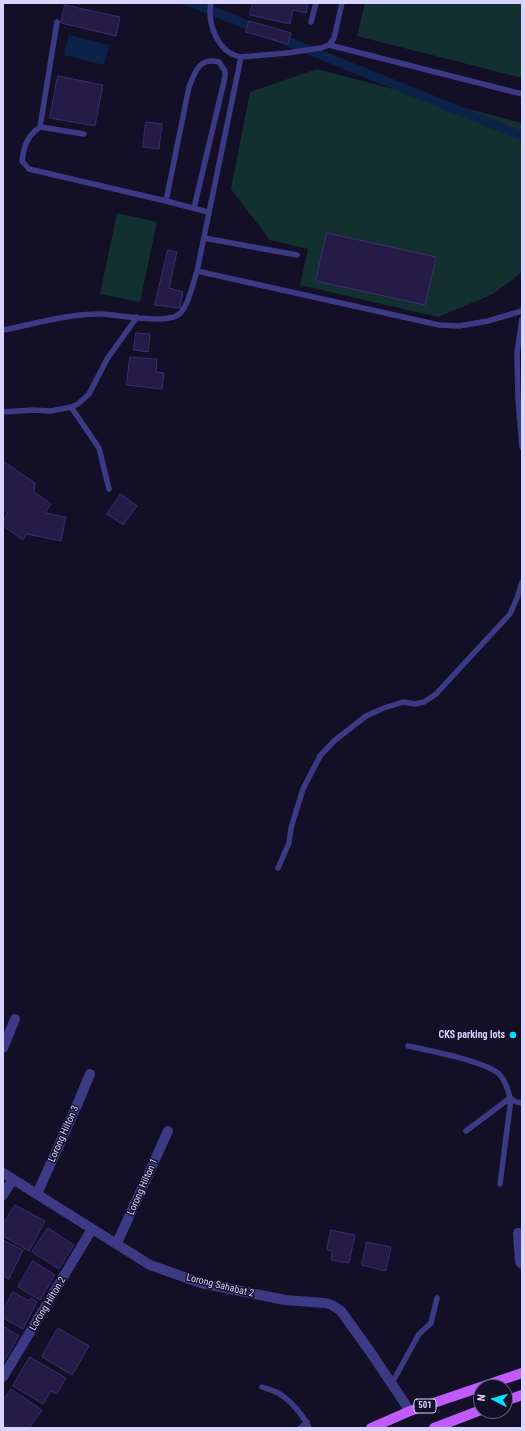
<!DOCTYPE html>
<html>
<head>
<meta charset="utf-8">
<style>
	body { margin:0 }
	#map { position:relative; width:525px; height:1431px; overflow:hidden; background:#130f26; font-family:"Roboto Condensed",sans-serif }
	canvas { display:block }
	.frame { position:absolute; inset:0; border:4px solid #d9d4ff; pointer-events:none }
	.north { position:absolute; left:473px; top:1379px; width:40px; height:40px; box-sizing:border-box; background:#130f26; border:1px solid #625e7d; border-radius:50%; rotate:276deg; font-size:11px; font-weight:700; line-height:16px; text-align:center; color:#d9d4ff }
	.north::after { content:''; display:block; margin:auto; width:14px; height:18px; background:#00e5ff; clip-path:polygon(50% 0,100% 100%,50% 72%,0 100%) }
</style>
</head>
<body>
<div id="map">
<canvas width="525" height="1431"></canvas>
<div class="frame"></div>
<div class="north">N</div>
</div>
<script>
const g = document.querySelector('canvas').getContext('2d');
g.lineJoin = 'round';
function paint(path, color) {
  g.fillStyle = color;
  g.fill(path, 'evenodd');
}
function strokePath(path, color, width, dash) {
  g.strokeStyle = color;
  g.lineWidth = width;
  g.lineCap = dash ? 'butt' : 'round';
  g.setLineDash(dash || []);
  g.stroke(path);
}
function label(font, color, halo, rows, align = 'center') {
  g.font = font + ' "Roboto Condensed",sans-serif';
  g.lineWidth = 3;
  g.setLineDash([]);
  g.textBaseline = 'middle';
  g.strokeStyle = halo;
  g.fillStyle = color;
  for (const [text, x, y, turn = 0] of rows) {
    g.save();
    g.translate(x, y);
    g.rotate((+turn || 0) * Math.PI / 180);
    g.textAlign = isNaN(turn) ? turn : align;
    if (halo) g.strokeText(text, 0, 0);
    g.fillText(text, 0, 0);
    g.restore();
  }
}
const green = new Path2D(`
	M365 3H522V78L357 36Z
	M317 69 522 123V272L493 294 438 317 300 285 308 249 270 240 231 189 250 92Z
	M117 213 157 222 140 302 100 294Z`);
const water = new Path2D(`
	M180 3H205L522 131V141Z
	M69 35 109 45 104 65 64 55Z`);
const building = new Path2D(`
	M253 3H308L306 13 293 10 290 24 250 15Z
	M65 5 120 17 116 36 61 23Z
	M249 21 291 33 288 44 246 32Z
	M58 76 103 85 95 126 50 118Z
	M146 122 162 124 159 149 143 147Z
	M327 233 436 257 425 305 316 281Z
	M168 250 177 252 169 288 183 292 180 308 155 305Z
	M136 333 150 334 148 352 134 350Z
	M130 357 157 359 156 372 164 373 162 389 127 385Z
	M3 461 35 483 34 492 51 504 45 513 66 517 61 541 27 534 23 540 3 526V521L8 513 3 509Z
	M121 494 137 506 123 525 107 514Z
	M15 1205 45 1221 29 1251 3 1236V1225Z
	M48 1228 74 1245 59 1269 32 1252Z
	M331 1230 355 1235 349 1263 331 1260 332 1251 327 1250Z
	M3 1240 23 1250 9 1279 3 1276Z
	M367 1242 391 1247 386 1271 362 1265Z
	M33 1261 55 1275 40 1300 18 1287Z
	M13 1292 29 1301 31 1298 37 1302 23 1329 3 1318V1310Z
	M3 1326 19 1336 4 1361 3 1360Z
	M58 1328 89 1346 72 1375 42 1357Z
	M30 1357 66 1378 57 1394 51 1391 43 1404 13 1386Z
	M11 1389 42 1410 29 1428 3 1427V1401Z`);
const lane = new Path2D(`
	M211 3C207 24 218 53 241 57L287 53 321 48 329 45 334 38 342 3
	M311 22 316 3
	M329 45 522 94
	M241 57 197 271 439 325 459 326 488 321 522 311
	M40 127 57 22
	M84 134 40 127C27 136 24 146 22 161L29 169 166 201 208 212
	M166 201 189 87C195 72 199 57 219 62L225 71V77L194 208
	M204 238 297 255
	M522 319 517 353 518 398 522 447
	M3 330C34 324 71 313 102 314 119 315 165 324 178 315 188 308 193 283 197 271
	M71 407 99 448 109 489
	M3 412 33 410 51 411 71 407 78 404 89 394 107 359 137 317
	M278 868 289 843 291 828 303 789 320 756 334 741 366 716 384 708 403 702 415 704 424 702 436 694 510 614 517 598 522 582
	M408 1046C428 1050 489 1062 500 1075 506 1082 508 1089 510 1098L516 1102 522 1103
	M466 1131 510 1098
	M500 1184 511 1099
	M392 1383 419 1334 431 1323 437 1298
	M262 1387C268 1389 275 1391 280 1394 291 1401 304 1416 309 1428
	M300 1428 307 1422`);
const street = new Path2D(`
	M3 1048 15 1019
	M3 1173 150 1265 201 1283 285 1300 325 1303 332 1305 341 1311 369 1350 410 1411
	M37 1194 77 1105 90 1074
	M3 1195 13 1179
	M518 1233 520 1262 522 1264
	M117 1243 168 1131
	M3 1377 92 1229`);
const primary = new Path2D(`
	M505 1401 522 1395
	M371 1428 410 1411 522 1373
	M434 1428 481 1410`);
const markers = [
	[513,1035,4,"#00e5ff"]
];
const shields = [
	[425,1406,22]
];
const shieldNames = [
	["501",425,1406]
];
const poiNames = [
	["CKS parking lots",505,1035]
];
const streetNames = [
	["Lorong Hilton 3",64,1134,-66],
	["Lorong Hilton 1",143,1187,-66],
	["Lorong Sahabat 2",220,1286,14],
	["Lorong Hilton 2",48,1304,-59]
];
paint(green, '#12302f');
paint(water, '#0c2248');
paint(building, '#241b47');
strokePath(building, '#3b2d73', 1);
strokePath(lane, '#3d3a85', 5.5);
strokePath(street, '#3d3a85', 10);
strokePath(primary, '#c25bff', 10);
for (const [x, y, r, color] of markers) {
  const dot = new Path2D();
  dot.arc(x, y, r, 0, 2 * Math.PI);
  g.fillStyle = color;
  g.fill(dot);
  strokePath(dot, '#130f26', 1.5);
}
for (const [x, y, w] of shields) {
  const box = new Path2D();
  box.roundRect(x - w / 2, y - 7, w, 14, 3);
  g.fillStyle = '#130f26';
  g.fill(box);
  strokePath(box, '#d9d4ff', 1);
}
label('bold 9px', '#d9d4ff', null, shieldNames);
label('bold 10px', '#d9d4ff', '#130f26', poiNames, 'right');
label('10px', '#d9d4ff', '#130f26', streetNames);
</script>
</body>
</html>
